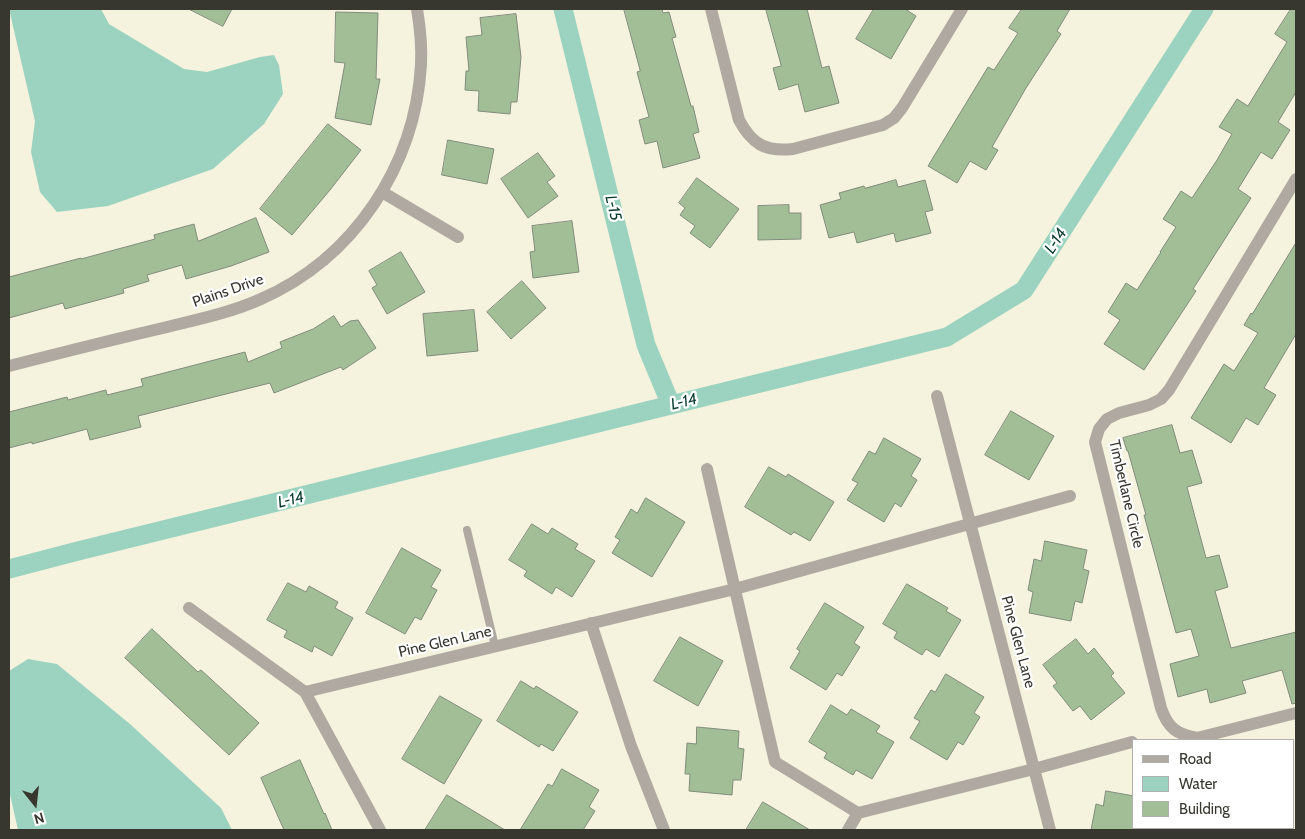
<!DOCTYPE html>
<html>
<head>
<meta charset="utf-8">
<style>
	body { margin:0 }
	#map { position:relative; width:1305px; height:839px; overflow:hidden; background:#f5f3de; font-family:Cabin,sans-serif }
	canvas { display:block }
	.frame { position:absolute; inset:0; border:10px solid #38372f; pointer-events:none }
	.legend { position:absolute; left:1132px; top:739px; width:162px; height:90px; box-sizing:border-box; background:#fff; border:1px solid #afafac; margin:0; padding:6px 9px; list-style:none; font-size:15px; color:#38372f }
	.legend li { display:flex; align-items:center; gap:10px; height:25px }
	.legend b { width:25px; border:1px solid #afafac }
	.north { position:absolute; left:10px; top:779px; width:50px; height:50px; -webkit-text-stroke:4px #fff; paint-order:stroke; rotate:164deg; font-size:14px; font-weight:700; line-height:20px; text-align:center; color:#38372f }
	.north::after { content:''; display:block; margin:auto; width:18px; height:22px; background:#38372f; clip-path:polygon(50% 0,100% 100%,50% 72%,0 100%) }
</style>
</head>
<body>
<div id="map">
<canvas width="1305" height="839"></canvas>
<div class="frame"></div>
<ul class="legend">
<li><b style="height:6px;background:#b0a9a2"></b>Road</li>
<li><b style="height:14px;background:#9cd3c0"></b>Water</li>
<li><b style="height:14px;background:#a2be96"></b>Building</li>
</ul>
<div class="north">N</div>
</div>
<script>
const g = document.querySelector('canvas').getContext('2d');
g.lineJoin = 'round';
function paint(path, color) {
  g.fillStyle = color;
  g.fill(path, 'evenodd');
}
function strokePath(path, color, width, dash) {
  g.strokeStyle = color;
  g.lineWidth = width;
  g.lineCap = dash ? 'butt' : 'round';
  g.setLineDash(dash || []);
  g.stroke(path);
}
function label(font, color, halo, rows, align = 'center') {
  g.font = font + ' Cabin,sans-serif';
  g.lineWidth = 4.5;
  g.setLineDash([]);
  g.textBaseline = 'middle';
  g.strokeStyle = halo;
  g.fillStyle = color;
  for (const [text, x, y, turn = 0] of rows) {
    g.save();
    g.translate(x, y);
    g.rotate((+turn || 0) * Math.PI / 180);
    g.textAlign = isNaN(turn) ? turn : align;
    if (halo) g.strokeText(text, 0, 0);
    g.fillText(text, 0, 0);
    g.restore();
  }
}
const water = new Path2D(`
	M9 9H101L109 24 184 69 207 72 260 57 274 55 279 65 283 94 264 124 213 169 108 206 57 212 40 192 31 152 35 121Z
	M28 659 57 664 130 724 221 808 232 830H18L9 790V671Z`);
const canal = new Path2D(`
	M563 9 646 345 671 405
	M9 569 78 551 947 337 1024 290 1204 9`);
const building = new Path2D(`
	M189 9H232L223 26Z
	M624 9H662L663 13 669 12 676 37 672 38 691 106H693L699 132 693 134 700 158 663 168 657 141 645 144 639 120 649 117 637 72 640 71Z
	M766 9H807L822 68 829 66 839 103 805 112 798 84 779 90 773 68 781 66Z
	M874 9H905L916 16 891 59 856 39Z
	M1022 9H1070L1057 31 1061 34 1026 88 992 147 998 150 986 170 970 161 957 183 928 166 988 67 994 70 1018 33 1009 28Z
	M1291 9H1296V92L1278 122 1290 130 1272 159 1261 152 1238 189 1251 198 1193 289 1196 291 1144 370 1104 344 1120 320 1108 312 1126 283 1137 290 1161 252H1160L1176 227 1163 219 1181 191 1192 198 1217 160 1232 134 1219 127 1237 99 1248 106 1287 42 1275 34Z
	M336 12 378 13 376 79H380L371 125 335 118 345 63 335 62Z
	M516 14 521 57 517 102H511L510 114 478 111 479 91 465 90 466 71H469L466 37 482 35 480 18Z
	M328 124 361 150 330 190 292 235 260 209Z
	M448 140 494 149 487 184 442 175Z
	M538 153 555 176 547 182 558 196 528 218 501 179Z
	M697 178 739 209 710 248 690 233 695 226 680 215 685 208 679 203Z
	M896 180 898 187 925 180 933 210 925 212 931 233 896 242 894 233 857 243 854 232 829 238 820 205 841 199 839 193 864 186 865 188Z
	M789 205V213H801V239L758 240V206Z
	M256 218 269 252 231 266 186 279 182 265 147 275 149 281 123 289 124 293 65 309 63 303 9 318V277L81 258V259L155 239 154 235 194 224 198 241Z
	M572 221 579 272 533 278 530 252 535 251 532 226Z
	M1296 243V334L1264 388 1276 395 1258 425 1246 418 1231 443 1191 418 1224 364 1234 371 1258 333 1244 325 1251 313 1252 314Z
	M401 252 425 292 387 314 372 288 377 285 369 271Z
	M522 281 546 308 511 339 487 312Z
	M474 310 478 351 427 356 423 314Z
	M334 316 341 327 350 321 358 320 376 348 343 370 341 367 274 393 270 383 138 416 141 427 90 440 87 429 32 444V442L9 448V412L67 397 68 400 106 390 107 395 143 386 141 379 245 352 248 362 282 348 280 342 313 329Z
	M1011 411 1054 436 1029 480 985 455Z
	M1172 425 1180 453 1192 450 1202 483 1187 487 1206 558 1219 555 1228 587 1215 591 1231 648 1296 632V703L1292 704 1282 670 1242 681 1246 693 1210 703 1207 689 1178 697 1170 664 1199 656 1191 629 1176 633 1144 515H1146L1128 451H1127L1123 438Z
	M884 438 921 459 911 476 917 480 901 507 895 503 884 522 847 500 858 483 852 480 869 451 875 454Z
	M769 467 786 477 788 474 834 502 810 541 794 532 791 535 745 507Z
	M646 498 685 522 652 577 612 553 620 540 615 537 631 509 637 513Z
	M532 524 548 534 552 528 578 544 575 549 595 561 572 597 556 587 552 594 524 576 527 571 509 560Z
	M1045 541 1087 550 1083 569 1089 571 1082 603 1075 601 1071 621 1029 613 1033 592 1028 590 1034 559 1041 561Z
	M402 548 441 570 431 587 437 590 421 620 415 617 405 634 366 613Z
	M288 583 306 592 309 586 338 602 335 608 353 618 332 656 314 646 312 652 284 637 287 631 267 620Z
	M907 584 948 608 946 611 961 620 939 657 926 649 922 655 894 638 897 632 883 624Z
	M825 603 864 627 854 643 860 647 842 676 837 673 826 690 790 668 800 651 797 649Z
	M152 629 198 672 201 670 259 723 229 755 125 658Z
	M680 637 723 661 698 706 654 681Z
	M1076 639 1088 654 1094 648 1114 673 1111 676 1125 693 1091 720 1080 706 1073 711 1053 686 1057 683 1043 665Z
	M946 674 984 697 974 713 980 717 963 745 958 742 947 760 910 738 920 721 914 718 931 690 935 692Z
	M521 681 534 689 536 686 578 712 553 751 541 744 539 747 497 721Z
	M440 696 482 720 444 784 402 759Z
	M831 705 847 715 851 709 880 726 876 732 894 742 872 779 856 770 853 775 824 758 827 753 809 742Z
	M697 727 739 731 738 748 744 749 741 780H733L732 795 689 791 690 774H685L687 743 696 744Z
	M300 760 324 814 325 813 332 830H284L261 778Z
	M562 769 599 790 589 807 595 811 583 830H520L548 784 552 786Z
	M1106 791 1134 796V830H1091L1096 804 1103 806Z
	M447 795 505 830H425Z
	M763 802 810 830H746Z`);
const lane = new Path2D(`
	M467 530 495 646`);
const street = new Path2D(`
	M711 9 739 120C752 144 765 152 793 149L883 125 894 118 902 108 962 9
	M1296 179 1169 390 1161 399 1149 405 1119 413 1107 419 1099 429 1095 442 1161 708C1168 728 1176 734 1197 738L1296 713
	M382 192 458 237
	M9 366C60 353 111 340 163 328 195 320 230 313 261 299 354 258 415 166 421 65 422 47 420 27 417 9
	M937 396 1050 830
	M707 469 775 762 858 813 1034 769 1132 742
	M189 608 305 692 380 830
	M591 623 631 746 664 830
	M305 692 735 589 1070 496
	M848 830 858 813`);
const streetNames = [
	["Plains Drive",228,291,-19],
	["Timberlane Circle",1126,494,77],
	["Pine Glen Lane",445,642,-13],
	["Pine Glen Lane",1018,642,75]
];
const waterNames = [
	["L-15",613,208,76],
	["L-14",1056,241,-57],
	["L-14",684,402,-14],
	["L-14",291,500,-14]
];
paint(water, '#9cd3c0');
strokePath(canal, '#9cd3c0', 19);
paint(building, '#a2be96');
strokePath(building, '#818c7c', 1);
strokePath(lane, '#b0a9a2', 8);
strokePath(street, '#b0a9a2', 12);
label('15px', '#38372f', '#fff', streetNames);
label('italic 16px', '#093b2e', '#fff', waterNames);
</script>
</body>
</html>
